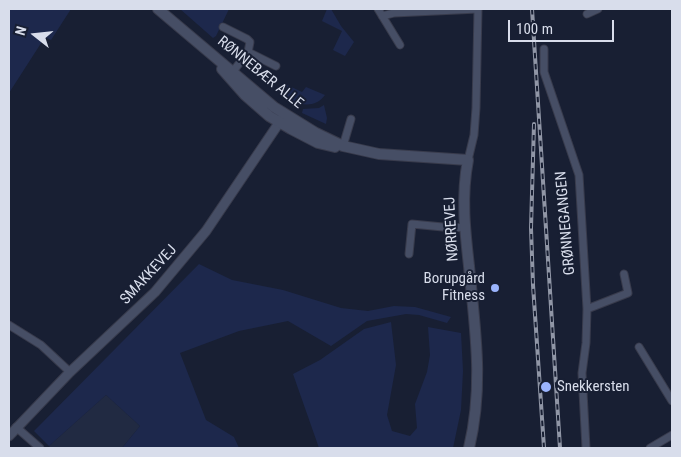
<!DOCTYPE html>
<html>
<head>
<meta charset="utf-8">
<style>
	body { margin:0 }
	#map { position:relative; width:681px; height:457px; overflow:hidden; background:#181f33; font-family:"Roboto Condensed",sans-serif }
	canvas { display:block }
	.frame { position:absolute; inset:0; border:10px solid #d8ddeb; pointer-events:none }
	.north { position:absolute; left:10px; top:10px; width:50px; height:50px; -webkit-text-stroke:4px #181f33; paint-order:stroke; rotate:286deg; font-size:14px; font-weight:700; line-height:20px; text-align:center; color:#d8ddeb }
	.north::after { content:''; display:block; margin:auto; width:18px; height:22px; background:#d8ddeb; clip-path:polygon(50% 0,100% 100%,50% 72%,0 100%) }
	.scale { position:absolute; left:508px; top:20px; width:106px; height:22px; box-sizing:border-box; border:2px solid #d8ddeb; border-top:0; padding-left:6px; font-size:15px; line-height:18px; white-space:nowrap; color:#d8ddeb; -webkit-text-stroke:4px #181f33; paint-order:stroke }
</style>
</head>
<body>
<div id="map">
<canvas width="681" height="457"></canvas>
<div class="frame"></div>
<div class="north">N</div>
<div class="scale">100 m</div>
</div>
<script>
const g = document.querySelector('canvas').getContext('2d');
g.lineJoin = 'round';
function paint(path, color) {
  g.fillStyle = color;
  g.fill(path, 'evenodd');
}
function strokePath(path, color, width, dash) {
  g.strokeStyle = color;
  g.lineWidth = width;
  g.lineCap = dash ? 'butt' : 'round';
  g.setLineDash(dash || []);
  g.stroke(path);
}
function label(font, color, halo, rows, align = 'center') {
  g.font = font + ' "Roboto Condensed",sans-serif';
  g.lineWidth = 4;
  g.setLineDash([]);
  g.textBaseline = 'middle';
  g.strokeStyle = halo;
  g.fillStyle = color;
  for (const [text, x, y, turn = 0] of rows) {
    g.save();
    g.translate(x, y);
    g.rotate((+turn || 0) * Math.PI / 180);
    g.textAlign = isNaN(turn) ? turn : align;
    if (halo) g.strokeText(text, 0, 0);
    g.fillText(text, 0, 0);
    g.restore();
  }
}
const built = new Path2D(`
	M106 395 140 426 122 448H51L49 446Z`);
const green = new Path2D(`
	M9 9H71L51 40 45 37 9 93Z
	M180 9H229L216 36 213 38Z
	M327 9H331L341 26 354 42 345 56 333 50 342 31 322 21Z
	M285 84 302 92 306 87 325 95C314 111 293 104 279 94Z
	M324 105 327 118 326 124 302 113 303 109 319 108Z
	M199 264 232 280 283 290 341 308 368 311 394 306 415 307 451 317 447 323 419 315 406 314 367 321 331 346 288 321 239 331 180 353 206 420 234 437 239 448H122L140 426 106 395 49 446 34 431Z
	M391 322 396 365 387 415 392 431 410 436 417 428 415 404 427 372 430 355 428 327 461 333 463 371 461 410 453 448H319L293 374 320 360 364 329Z`);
const minor = new Path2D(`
	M378 9 400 45
	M587 14 598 9
	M382 16 394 13 478 9
	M223 27 247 39 250 42 248 52 231 74
	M544 49V72L579 175 587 309 586 343 582 373 586 448
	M248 52 276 66
	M343 146 351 119
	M468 160 474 135 476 108 478 9
	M409 254 412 224 453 228 465 227
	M587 309 628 293 624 274
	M9 325 41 345 70 372
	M639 347 672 401
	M16 427 40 448
	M650 448 672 435`);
const tertiary = new Path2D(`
	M9 436 70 372 155 292 206 231 283 117`);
const secondary = new Path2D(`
	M158 9 274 107 316 133 343 146 379 154 468 160C461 196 465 231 469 266 475 330 484 385 469 448
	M222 69 245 95 269 116 291 129 318 143 335 147`);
const rail = new Path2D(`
	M532 9 560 448
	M534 124 531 228 533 285 544 448`);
const markers = [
	[495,288,5,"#9bb4fd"],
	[546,387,6,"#9bb4fd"]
];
const streetNames = [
	["RØNNEBÆR ALLE",260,73,39],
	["GRØNNEGANGEN",566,223,-95],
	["NØRREVEJ",452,229,-93],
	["SMAKKEVEJ",149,275,-47]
];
const poiNames = [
	["Borupgård",485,279],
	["Fitness",485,296],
	["Snekkersten",557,387,"left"]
];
paint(built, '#212a42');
paint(green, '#1d284c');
strokePath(minor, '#383b4c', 9);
strokePath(tertiary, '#383b4c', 11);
strokePath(secondary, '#383b4c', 12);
strokePath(minor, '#464e65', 7);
strokePath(tertiary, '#464e65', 9);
strokePath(secondary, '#464e65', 10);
strokePath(rail, '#9096a6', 4);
strokePath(rail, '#181f33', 2, [5.5]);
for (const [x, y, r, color] of markers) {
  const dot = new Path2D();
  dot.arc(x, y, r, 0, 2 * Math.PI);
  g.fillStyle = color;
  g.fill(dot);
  strokePath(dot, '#181f33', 2);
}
label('15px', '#d8ddeb', '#181f33', streetNames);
label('15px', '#d8ddeb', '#181f33', poiNames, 'right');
</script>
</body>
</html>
